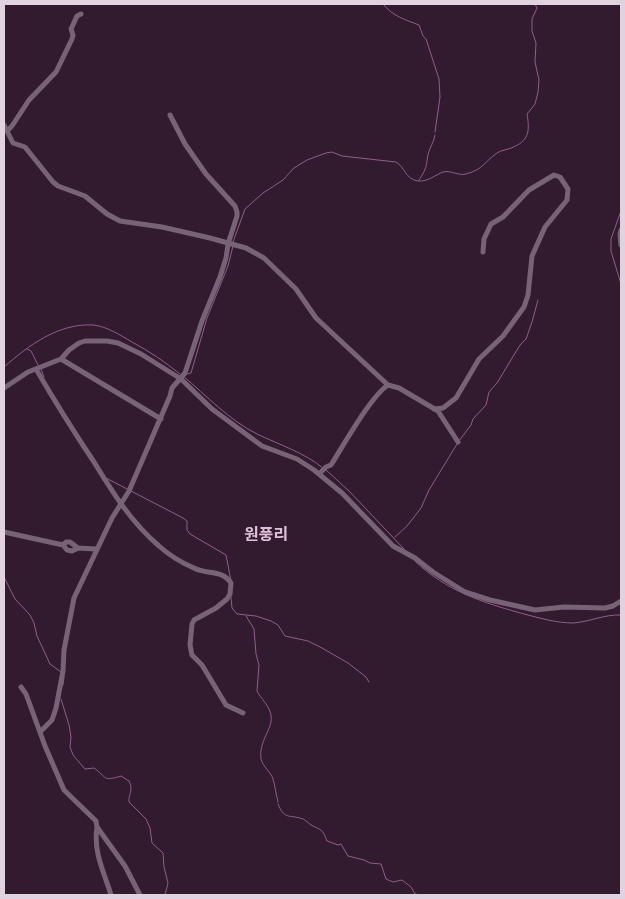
<!DOCTYPE html>
<html>
<head>
<meta charset="utf-8">
<style>
	body { margin:0 }
	#map { position:relative; width:625px; height:899px; overflow:hidden; background:#321b2f; font-family:Mulish,sans-serif }
	canvas { display:block }
	.frame { position:absolute; inset:0; border:5px solid #e1d2df; pointer-events:none }
</style>
</head>
<body>
<div id="map">
<canvas width="625" height="899"></canvas>
<div class="frame"></div>
</div>
<script>
const g = document.querySelector('canvas').getContext('2d');
g.lineJoin = 'round';
function strokePath(path, color, width, dash) {
  g.strokeStyle = color;
  g.lineWidth = width;
  g.lineCap = dash ? 'butt' : 'round';
  g.setLineDash(dash || []);
  g.stroke(path);
}
function label(font, color, halo, rows, align = 'center') {
  g.font = font + ' Mulish,"Noto Sans KR",sans-serif';
  g.lineWidth = 5;
  g.setLineDash([]);
  g.textBaseline = 'middle';
  g.strokeStyle = halo;
  g.fillStyle = color;
  for (const [text, x, y, turn = 0] of rows) {
    g.save();
    g.translate(x, y);
    g.rotate((+turn || 0) * Math.PI / 180);
    g.textAlign = isNaN(turn) ? turn : align;
    if (halo) g.strokeText(text, 0, 0);
    g.fillText(text, 0, 0);
    g.restore();
  }
}
const stream = new Path2D(`
	M383 4C392 16 406 20 419 25L423 36 426 39 439 79 440 97 435 132
	M419 180C427 168 426 167 428 154 430 147 434 142 435 135
	M621 211 611 239V251L621 284
	M233 242 245 209 263 193 283 180 294 168 307 160 326 153 332 152 342 156 396 162C405 167 405 179 418 181 428 182 435 175 443 172 451 170 458 176 466 174 484 169 484 162 497 153 501 150 507 150 511 148 529 141 530 132 527 114L535 104 538 92 539 80 535 62 536 43 532 31V19L537 8 535 4
	M27 349 31 351 38 365
	M4 367C28 346 58 323 93 325 106 326 120 335 132 342 149 351 165 362 180 374
	M41 369 44 377
	M187 374 191 373 207 318 228 266 233 246
	M183 376C207 396 229 420 257 434 280 445 303 452 323 468
	M459 441 471 425 473 419 486 405 489 392 497 383 520 345 526 339 532 322 538 300
	M326 470 349 491 404 549
	M106 478 127 489
	M131 491 183 518 187 521V530L190 534 226 555 231 581
	M395 537 407 526 421 508 429 490 457 444
	M415 561C446 591 484 603 524 614 540 618 556 623 573 623 589 622 605 614 621 615
	M4 577 15 599 30 615 34 623 37 636 50 664 61 672
	M231 597 232 608 237 614 256 616 271 621 278 625 285 636 308 641 322 648 348 663 366 677 369 682
	M246 616 254 629 256 654 259 665 257 691C261 699 269 705 271 715 274 728 258 741 261 759 263 767 271 772 273 779 275 786 276 794 278 802
	M63 685 64 677
	M61 699 69 725 71 737 70 747 73 755 85 769 94 768C107 777 102 782 121 776L129 781C134 791 128 794 129 802L146 819 150 828 152 843 163 853 164 867 168 883 165 895
	M278 804C284 819 288 815 300 818 305 819 307 822 311 825 322 831 322 828 327 841L338 845 341 844 348 856 364 860 370 863 381 864 386 879 393 882 402 880 411 887 415 894 421 895`);
const minor = new Path2D(`
	M4 125 13 143 25 147 53 182 58 186 85 196 107 214 120 221 162 227 210 238 246 248 264 258 296 289 316 318 388 385
	M7 131 12 126 29 100 56 72 72 39 73 35 71 29 77 16 81 14
	M621 230 620 234 621 245
	M61 359 161 419
	M36 369C54 400 74 432 94 462 113 493 131 522 159 546 169 555 182 563 194 568 207 575 222 569 231 583L230 594 227 599 216 608 194 620 192 624 190 645 192 655 202 665 226 705 243 713
	M4 388 28 372 61 359 69 350 79 343 85 341H107L118 343 141 354 181 379 212 409 262 446 297 459 314 470 342 493 393 546 415 558 433 572 465 592 490 600 535 610 564 607 605 608 613 606 621 601
	M434 409 443 408 456 398 479 359 503 336 524 307 528 295 532 256 545 227 567 200 568 189 560 177 554 175 529 190 503 217 491 224 484 239 483 252
	M319 474 326 467 331 465C343 446 371 396 388 385L399 388 438 411 458 442
	M4 532 63 545 67 550 72 551 78 548 70 542H66L63 545
	M78 548 96 549
	M21 687 26 694 45 746 64 790 96 821 97 827 125 866 140 895
	M40 732 52 720 56 708 63 671 64 650 74 598 112 518 129 491 170 396 172 388 185 373 202 321 220 277 226 258 228 244 237 216V212L235 206 206 174 185 144 170 115
	M97 827C93 852 104 872 111 895`);
const quarterNames = [
	["원풍리",266,535]
];
strokePath(stream, '#8e6089', 1);
strokePath(minor, '#776375', 5);
label('bold 16px', '#debfd9', '#321b2f', quarterNames);
</script>
</body>
</html>
